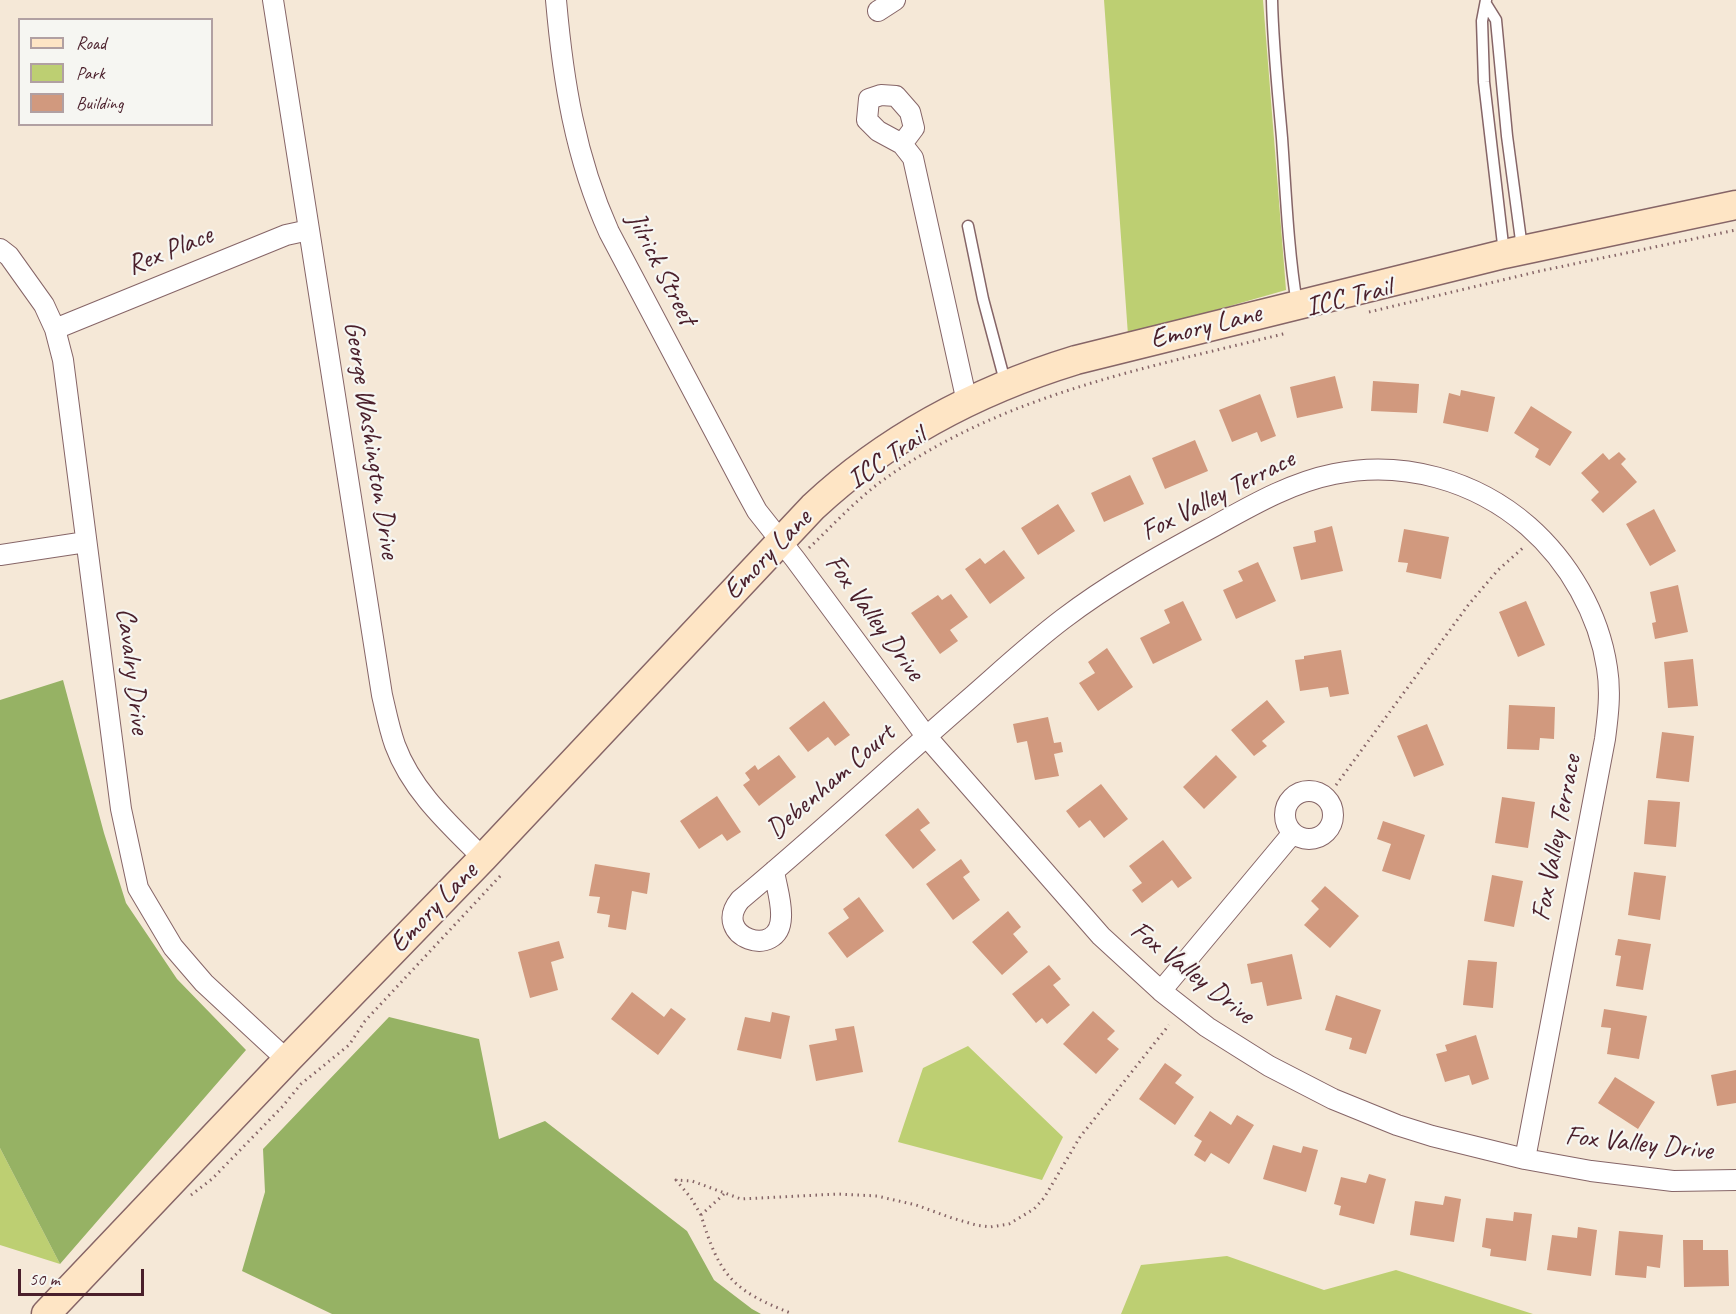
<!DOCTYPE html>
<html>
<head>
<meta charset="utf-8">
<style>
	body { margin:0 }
	#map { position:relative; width:1736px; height:1314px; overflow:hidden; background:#f5e8d7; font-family:Caveat,sans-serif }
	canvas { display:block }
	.legend { position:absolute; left:18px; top:18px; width:195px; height:108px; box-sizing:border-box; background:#f6f6f2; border:2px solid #b1a0a2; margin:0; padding:8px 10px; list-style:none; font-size:18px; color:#4a1f2b }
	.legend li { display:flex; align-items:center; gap:12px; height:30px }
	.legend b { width:30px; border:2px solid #b1a0a2 }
	.scale { position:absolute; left:18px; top:1269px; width:126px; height:27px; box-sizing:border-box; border:3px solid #4a1f2b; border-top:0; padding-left:8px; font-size:18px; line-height:21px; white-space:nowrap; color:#4a1f2b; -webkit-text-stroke:4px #f6f6f2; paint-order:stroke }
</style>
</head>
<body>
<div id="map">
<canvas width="1736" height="1314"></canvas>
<ul class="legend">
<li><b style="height:8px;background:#fee5c5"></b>Road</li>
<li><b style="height:16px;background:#bdcf72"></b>Park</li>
<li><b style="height:16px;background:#d1997e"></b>Building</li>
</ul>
<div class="scale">50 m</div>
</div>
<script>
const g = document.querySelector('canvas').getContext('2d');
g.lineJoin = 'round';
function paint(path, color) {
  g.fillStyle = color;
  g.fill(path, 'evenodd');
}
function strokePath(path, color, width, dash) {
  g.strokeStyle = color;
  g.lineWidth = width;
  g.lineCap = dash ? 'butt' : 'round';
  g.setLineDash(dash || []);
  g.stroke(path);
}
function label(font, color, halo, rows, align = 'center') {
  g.font = font + ' Caveat,sans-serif';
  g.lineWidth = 4.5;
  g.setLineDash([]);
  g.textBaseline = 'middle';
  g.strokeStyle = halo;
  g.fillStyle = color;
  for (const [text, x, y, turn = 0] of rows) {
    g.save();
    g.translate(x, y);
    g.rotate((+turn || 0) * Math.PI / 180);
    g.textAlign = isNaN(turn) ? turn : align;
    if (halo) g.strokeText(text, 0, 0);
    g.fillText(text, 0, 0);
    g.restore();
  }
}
const green = new Path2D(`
	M1104 0H1263L1286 290 1128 335Z
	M968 1046 1063 1137 1042 1180 898 1142 923 1068Z
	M0 1148 60 1264 0 1245Z
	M1227 1256 1324 1290 1396 1270 1533 1314H1121L1141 1265Z`);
const forest = new Path2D(`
	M63 680 104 833 126 903 177 979 246 1050 60 1264 0 1148V700Z
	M389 1017 479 1039 499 1139 545 1121 687 1231 714 1280 752 1309 761 1314H332L242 1271 265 1192 263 1149Z`);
const building = new Path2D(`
	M1335 376 1343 408 1297 418 1290 387Z
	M1373 381 1419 384 1417 413 1371 411Z
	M1461 390 1495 397 1488 432 1443 423 1449 393 1460 396Z
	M1260 394 1276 436 1261 442 1257 432 1232 442 1219 410Z
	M1531 406 1572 432 1550 466 1535 457 1539 449 1514 433Z
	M1195 440 1208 471 1165 489 1152 458Z
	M1619 452 1626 459 1621 464 1637 482 1603 513 1591 500 1599 492 1581 473 1603 453 1609 460Z
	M1130 475 1144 504 1104 522 1091 493Z
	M1058 504 1075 531 1038 555 1021 528Z
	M1654 509 1676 551 1650 566 1626 524Z
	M1332 526 1343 571 1301 580 1293 547 1316 542 1314 531Z
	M1404 529 1449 537 1441 579 1406 572 1408 563 1398 562Z
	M1004 550 1025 578 990 604 965 569 980 558 985 564Z
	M1258 562 1276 601 1236 619 1223 590 1243 581 1238 571Z
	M1678 585 1688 632 1655 639 1652 623 1656 622 1650 592Z
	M951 594 968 617 950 630 958 641 940 654 911 613 938 595 942 600Z
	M1183 601 1202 640 1153 664 1140 638 1170 623 1164 610Z
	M1526 601 1545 645 1518 657 1499 612Z
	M1107 648 1133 687 1098 711 1079 683 1095 673 1088 662Z
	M1341 650 1349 694 1330 697 1328 687 1300 691 1295 660 1304 659V656Z
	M1693 659 1698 706 1668 708 1664 662Z
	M1267 700 1285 722 1262 741 1267 746 1254 756 1231 730Z
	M824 701 850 735 835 746 828 737 808 752 789 728Z
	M1509 705 1555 707 1554 739 1540 738 1539 750 1507 749Z
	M1048 717 1054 743 1061 742 1063 752 1054 754 1059 776 1035 780 1027 741 1017 743 1013 724Z
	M1427 724 1444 765 1414 777 1397 736Z
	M1662 732 1694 736 1689 782 1656 778Z
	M779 755 796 777 759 806 743 785 750 780 745 773 755 765 758 770Z
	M1216 755 1237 777 1204 809 1183 787Z
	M1101 784 1128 819 1104 838 1090 820 1079 828 1066 811Z
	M717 796 741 832 727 841 722 834 699 849 680 821Z
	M1502 797 1535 802 1528 848 1495 843Z
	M1648 800 1680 802 1676 847 1644 844Z
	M918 808 930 823 920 830 936 850 913 869 885 835Z
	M1383 821 1425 835 1410 880 1382 871 1391 844 1377 839Z
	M1163 840 1192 878 1178 888 1172 880 1142 903 1132 890 1142 883 1129 866Z
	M961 859 970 872 963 877 980 900 953 920 926 884Z
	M595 864 650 873 647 894 632 891 626 930 608 927 610 915 597 913 600 897 589 896Z
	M1634 872 1666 876 1660 920 1628 915Z
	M1492 875 1523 881 1514 927 1484 921Z
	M1325 886 1359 916 1330 948 1304 925 1319 909 1311 901Z
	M859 897 884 931 847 958 828 933 849 918 843 909Z
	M1008 911 1021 927 1013 934 1028 952 1002 975 972 942Z
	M1618 939 1651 944 1643 990 1616 986 1621 956 1615 955Z
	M559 941 564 958 551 962 558 990 530 998 518 952Z
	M1292 954 1302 999 1267 1006 1262 982 1251 984 1247 964Z
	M1468 960 1497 962 1493 1008 1463 1005Z
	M1049 965 1061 979 1053 985 1070 1005 1047 1024 1042 1018 1036 1023 1012 994Z
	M632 992 664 1017 671 1008 686 1019 658 1055 611 1019Z
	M1336 995 1381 1010 1366 1054 1349 1049 1352 1038 1325 1030Z
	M1604 1009 1647 1016 1639 1059 1607 1054 1611 1028 1601 1027Z
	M1093 1011 1115 1031 1107 1039 1119 1049 1096 1074 1063 1044Z
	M772 1012 790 1016 781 1059 737 1050 745 1017 770 1022Z
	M854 1026 863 1072 816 1081 809 1045 837 1040 835 1029Z
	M1476 1035 1489 1079 1472 1085 1469 1075 1445 1082 1436 1054 1447 1051 1445 1045Z
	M1165 1063 1182 1075 1175 1083 1194 1097 1175 1125 1139 1099Z
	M1736 1070V1103L1717 1106 1711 1075Z
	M1615 1077 1655 1102 1638 1129 1598 1103Z
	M1210 1111 1231 1125 1237 1115 1254 1125 1229 1164 1211 1153 1205 1162 1194 1155 1202 1141 1194 1136Z
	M1273 1145 1301 1153 1303 1146 1318 1150 1306 1192 1263 1179Z
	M1369 1174 1386 1179 1374 1224 1339 1215 1341 1206 1334 1204 1341 1177 1366 1183Z
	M1445 1196 1461 1199 1454 1242 1410 1235 1415 1201 1443 1205Z
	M1514 1212 1532 1214 1526 1261 1490 1256 1491 1249 1482 1247 1486 1218 1513 1221Z
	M1578 1227 1597 1230 1591 1276 1547 1270 1552 1235 1577 1238Z
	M1619 1231 1663 1235 1660 1268 1647 1266 1646 1278 1615 1275Z
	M1683 1240H1703V1250H1728L1729 1286 1684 1287Z`);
const path = new Path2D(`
	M1369 312 1540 271 1736 230
	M809 548C832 526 853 503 879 483 999 395 1146 368 1287 333
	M1336 785 1469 604 1498 570 1524 547
	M724 1194 701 1215C720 1278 734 1291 793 1314
	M191 1195 212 1179 282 1107 301 1084 349 1045 365 1021 503 873
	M701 1215 691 1198 676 1180 692 1181 741 1199 838 1194 877 1196 916 1205 952 1218 976 1225 990 1227 1009 1224 1034 1209 1044 1198 1080 1137 1169 1025`);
const lane = new Path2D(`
	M1272 0C1273 46 1278 92 1282 138 1286 194 1288 249 1297 304
	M1486 0 1482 21 1484 82 1504 253
	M1486 4 1496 20 1507 136 1522 248
	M968 226 983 299 1006 385`);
const street = new Path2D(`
	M273 0 382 695C386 712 389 728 395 745 412 791 449 824 483 858
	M556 0C563 80 575 157 609 232L745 489 757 511 795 559 926 736 1101 936 1161 991 1207 1027 1269 1066 1333 1099 1397 1125 1432 1136 1525 1159 1591 1171 1673 1181 1736 1180
	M878 11 895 0
	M902 144 914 128 910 112 896 96 881 95 869 99 867 120 878 131 902 144 913 158 967 402
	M0 249 9 256 44 305 55 329 63 360 121 809 138 888 173 947 204 983 287 1060
	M55 329 286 235 309 230
	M0 555 86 542
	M1285 815a24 24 0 1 1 48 0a24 24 0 1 1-48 0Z
	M774 871C776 885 782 902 781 917 780 961 710 937 740 900 818 835 892 766 968 700 999 673 1030 644 1063 619 1109 584 1159 556 1209 529 1249 507 1289 483 1334 474 1403 460 1475 480 1528 526 1569 562 1599 614 1607 668 1611 692 1608 716 1605 739L1525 1159
	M1161 991 1292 834`);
const secondary = new Path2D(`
	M46 1314 287 1060 483 858 813 507C888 437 978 390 1076 360L1504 254 1736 205`);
const streetNames = [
	["Rex Place",170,251,-22],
	["Jilrick Street",661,269,63],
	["ICC Trail",1349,298,-14],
	["Emory Lane",1206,327,-14],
	["George Washington Drive",371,440,81],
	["ICC Trail",887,459,-34],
	["Fox Valley Terrace",1218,496,-27],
	["Emory Lane",768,555,-46],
	["Fox Valley Drive",874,618,54],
	["Cavalry Drive",132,671,83],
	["Debenham Court",831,782,-41],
	["Fox Valley Terrace",1557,838,-79],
	["Emory Lane",434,908,-46],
	["Fox Valley Drive",1192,973,38],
	["Fox Valley Drive",1639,1144,6]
];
paint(green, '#bdcf72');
paint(forest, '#96b264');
paint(building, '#d1997e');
strokePath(lane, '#866567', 13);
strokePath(street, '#866567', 22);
strokePath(secondary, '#866567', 31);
strokePath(path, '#866567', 3, [1.5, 4.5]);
strokePath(lane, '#fff', 10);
strokePath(street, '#fff', 20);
strokePath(secondary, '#fee5c5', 28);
label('28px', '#4a1f2b', '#f6f6f2', streetNames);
</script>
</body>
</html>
